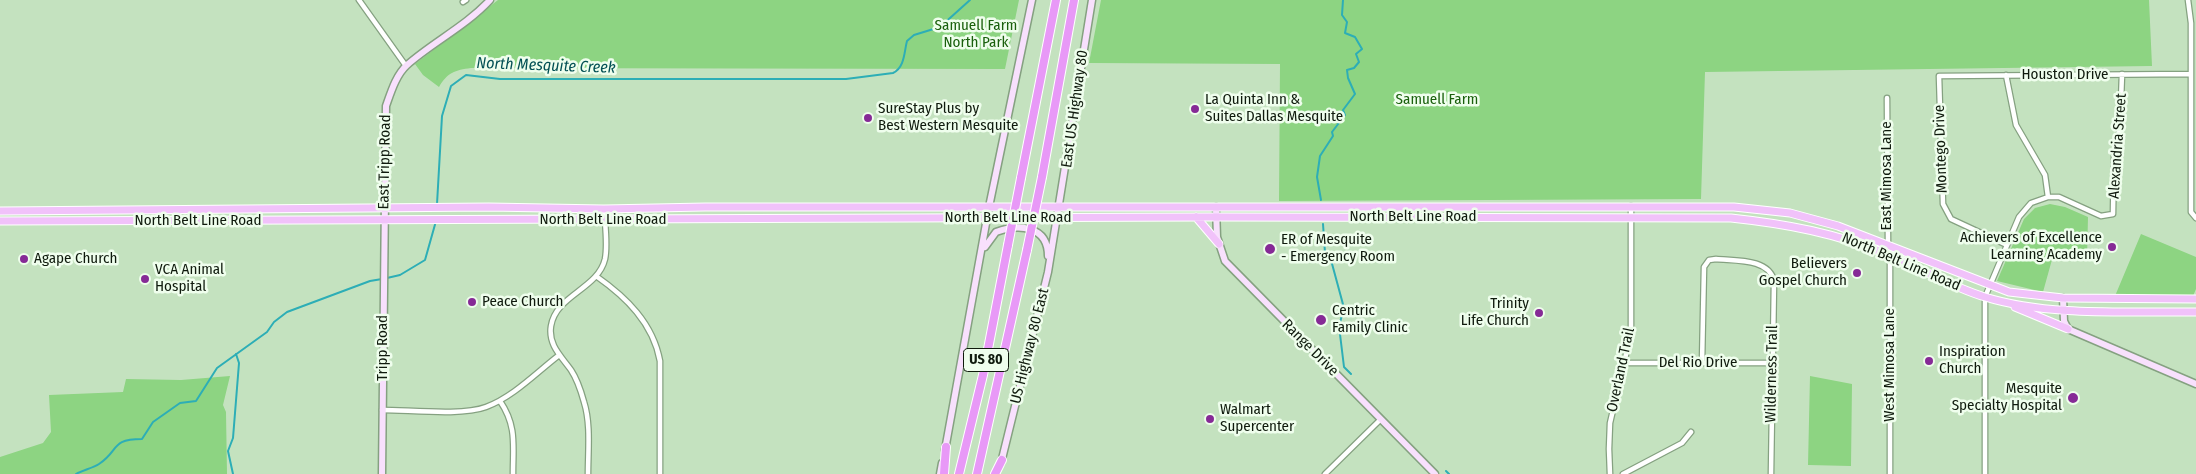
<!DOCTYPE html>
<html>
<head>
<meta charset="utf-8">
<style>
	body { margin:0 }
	canvas { display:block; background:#c4e2bf }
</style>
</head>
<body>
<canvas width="2196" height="474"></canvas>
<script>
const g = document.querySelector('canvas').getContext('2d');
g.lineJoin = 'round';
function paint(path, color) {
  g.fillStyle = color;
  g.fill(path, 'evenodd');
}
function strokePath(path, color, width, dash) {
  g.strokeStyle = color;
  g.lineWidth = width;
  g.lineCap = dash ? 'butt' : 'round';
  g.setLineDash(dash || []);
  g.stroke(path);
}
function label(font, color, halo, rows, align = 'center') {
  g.font = font + ' "Fira Sans Condensed",sans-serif';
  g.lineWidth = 5;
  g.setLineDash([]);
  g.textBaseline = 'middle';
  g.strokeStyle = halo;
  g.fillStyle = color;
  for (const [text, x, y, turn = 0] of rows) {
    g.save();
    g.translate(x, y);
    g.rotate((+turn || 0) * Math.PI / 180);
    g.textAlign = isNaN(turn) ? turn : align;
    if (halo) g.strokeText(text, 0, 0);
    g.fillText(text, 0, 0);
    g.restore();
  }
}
const green = new Path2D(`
	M498 0H1019L1005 69 471 68C455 70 447 73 439 87L423 75 415 64Z
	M1101 0H2149L2152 66 1705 72 1701 199 1279 201 1280 64 1089 63Z
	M2050 204 2065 207 2088 217 2087 259 2053 256 2043 292 1997 281 2024 219 2035 208Z
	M2141 234 2196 257V289L2193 296H2115Z
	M230 376 223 405 226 412 227 474H0V457L43 443 51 432 49 395 123 392 126 379 181 380Z
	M1810 376 1852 384 1851 466 1808 465Z`);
const stream = new Path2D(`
	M1321 200 1317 177 1320 156 1333 136 1332 132 1345 115 1343 110 1355 94 1348 78 1347 70 1354 68 1359 62 1356 54 1362 49 1355 37 1345 33 1347 22 1342 15 1343 0
	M437 204 442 116 451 86 466 75 500 79H846L893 73C905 67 904 52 907 41L914 35 940 27 970 0
	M1323 224 1325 253 1327 257 1331 260 1344 308 1339 326 1344 367 1351 374
	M387 278 400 275 425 260 436 221
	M1446 471 1449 474
	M76 474C83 470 93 468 99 464 120 450 110 439 142 439L153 422 180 403 196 401 217 368 267 332 274 322 287 312 370 281 382 279
	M233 474 228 451 233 438 239 363 236 354`);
const street = new Path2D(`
	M359 0 406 66
	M2188 0 2191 23V212L2196 218
	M463 2 466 0
	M2006 75 2016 125 2045 175 2048 197
	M1887 98 1888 244 1890 255V474
	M2007 245 1951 219 1943 204 1939 76 2191 74
	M596 276C626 297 653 323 660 361V474
	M1624 363H1772
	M1702 363 1704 267 1709 260 1716 259C1735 261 1769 258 1774 281L1771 474
	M500 401C517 426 513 445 513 474
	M382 410C410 410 462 416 486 407 513 397 536 373 558 356
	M588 474C588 451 591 424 584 402 581 391 577 379 571 370 561 356 548 345 551 326 556 295 598 289 605 259 608 244 605 225 604 209
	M1325 474 1381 419
	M1610 474 1609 449 1610 423 1631 333V206
	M1623 474 1682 443 1691 432
	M1985 474V297L2019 217 2031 203 2048 197H2059L2101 216 2113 214 2114 157 2120 127 2122 74`);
const secondary = new Path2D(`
	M1216 207 1217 237 1225 261 1435 474
	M985 247 996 232C1019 223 1048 226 1048 256
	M2063 298 2064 321 2068 329 2196 384
	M945 450 989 207 1032 0
	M1001 463 1048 272 1092 0
	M382 474 386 106C391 92 396 75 407 65 433 42 466 26 490 0
	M940 474 942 463`);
const primary = new Path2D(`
	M0 211 489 207 604 209 705 207H1734L1790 213 1838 226 2009 292 2063 298 2196 299
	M1196 217 1219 244
	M0 221 1209 217 1731 218C1787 224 1836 233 1889 255 1921 268 1951 287 1985 297 2050 317 2129 311 2196 312
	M2015 307 2068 329`);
const highway = new Path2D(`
	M1042 177 1074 0
	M1021 178 1056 0
	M944 474 946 447
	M959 474 983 375 1008 245
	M977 474 1027 250
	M995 474 1002 460`);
const highwayBridge = new Path2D(`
	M1008 245 1021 178
	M1027 250 1042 177`);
const markers = [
	[1195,109,5,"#862a96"],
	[868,118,5,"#862a96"],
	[2112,247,5,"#862a96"],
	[1270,249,6,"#862a96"],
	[24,259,5,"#862a96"],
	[1857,273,5,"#862a96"],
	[145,279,5,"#862a96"],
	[472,302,5,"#862a96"],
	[1539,313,5,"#862a96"],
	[1321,320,6,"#862a96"],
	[1929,361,5,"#862a96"],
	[2073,398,6,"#862a96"],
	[1210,419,5,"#862a96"]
];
const shields = [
	[986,360,45]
];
const shieldNames = [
	["US 80",986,360]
];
const parkNames = [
	["Samuell Farm",976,26],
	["North Park",976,43],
	["Samuell Farm",1437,100]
];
const streetNames = [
	["Houston Drive",2065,75],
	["East US Highway 80",1075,109,-82],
	["Alexandria Street",2118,146,-86],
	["Montego Drive",1941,149,-92],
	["East Tripp Road",385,162,-89],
	["East Mimosa Lane",1887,176,-90],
	["North Belt Line Road",1413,217],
	["North Belt Line Road",1008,218],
	["North Belt Line Road",603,220],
	["North Belt Line Road",198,221],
	["North Belt Line Road",1901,262,23],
	["US Highway 80 East",1030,346,-76],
	["Tripp Road",383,348,-90],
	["Range Drive",1310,348,45],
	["Del Rio Drive",1698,363],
	["West Mimosa Lane",1890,365,-90],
	["Overland Trail",1621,370,-78],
	["Wilderness Trail",1772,374,-89]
];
const poiNames = [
	["La Quinta Inn &",1205,100],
	["Suites Dallas Mesquite",1205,117],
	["SureStay Plus by",878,109],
	["Best Western Mesquite",878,126],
	["Achievers of Excellence",2102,238,"right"],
	["Learning Academy",2102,255,"right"],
	["ER of Mesquite",1281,240],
	["- Emergency Room",1281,257],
	["Agape Church",34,259],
	["Believers",1847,264,"right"],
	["Gospel Church",1847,281,"right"],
	["VCA Animal",155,270],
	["Hospital",155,287],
	["Peace Church",482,302],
	["Trinity",1529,304,"right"],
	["Life Church",1529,321,"right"],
	["Centric",1332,311],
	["Family Clinic",1332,328],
	["Inspiration",1939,352],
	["Church",1939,369],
	["Mesquite",2062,389,"right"],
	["Specialty Hospital",2062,406,"right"],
	["Walmart",1220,410],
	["Supercenter",1220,427]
];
const waterNames = [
	["North Mesquite Creek",546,66,2]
];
paint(green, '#8dd482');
strokePath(stream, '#2daeb6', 2);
strokePath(street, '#85a181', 7);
strokePath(secondary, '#85a181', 9);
strokePath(primary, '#fff', 9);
strokePath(highway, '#fff', 10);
strokePath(street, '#fff', 4.5);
strokePath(secondary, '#f8e0fd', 6);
strokePath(primary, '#f1c2fa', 7);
strokePath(highway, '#e899f7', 8);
strokePath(highwayBridge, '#fff', 10, []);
strokePath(highwayBridge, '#e899f7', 8);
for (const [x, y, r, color] of markers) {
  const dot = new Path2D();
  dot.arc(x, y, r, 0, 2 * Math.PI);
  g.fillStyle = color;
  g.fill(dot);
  strokePath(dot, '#effeed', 2);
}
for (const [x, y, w] of shields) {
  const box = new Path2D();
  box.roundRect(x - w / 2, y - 11.5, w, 23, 4);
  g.fillStyle = '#effeed';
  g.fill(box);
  strokePath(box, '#0f1a0d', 1);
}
label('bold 14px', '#0f1a0d', null, shieldNames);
label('15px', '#1a600d', '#effeed', parkNames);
label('15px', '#0f1a0d', '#effeed', streetNames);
label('15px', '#0f1a0d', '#effeed', poiNames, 'left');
label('italic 16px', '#035054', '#effeed', waterNames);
</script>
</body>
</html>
